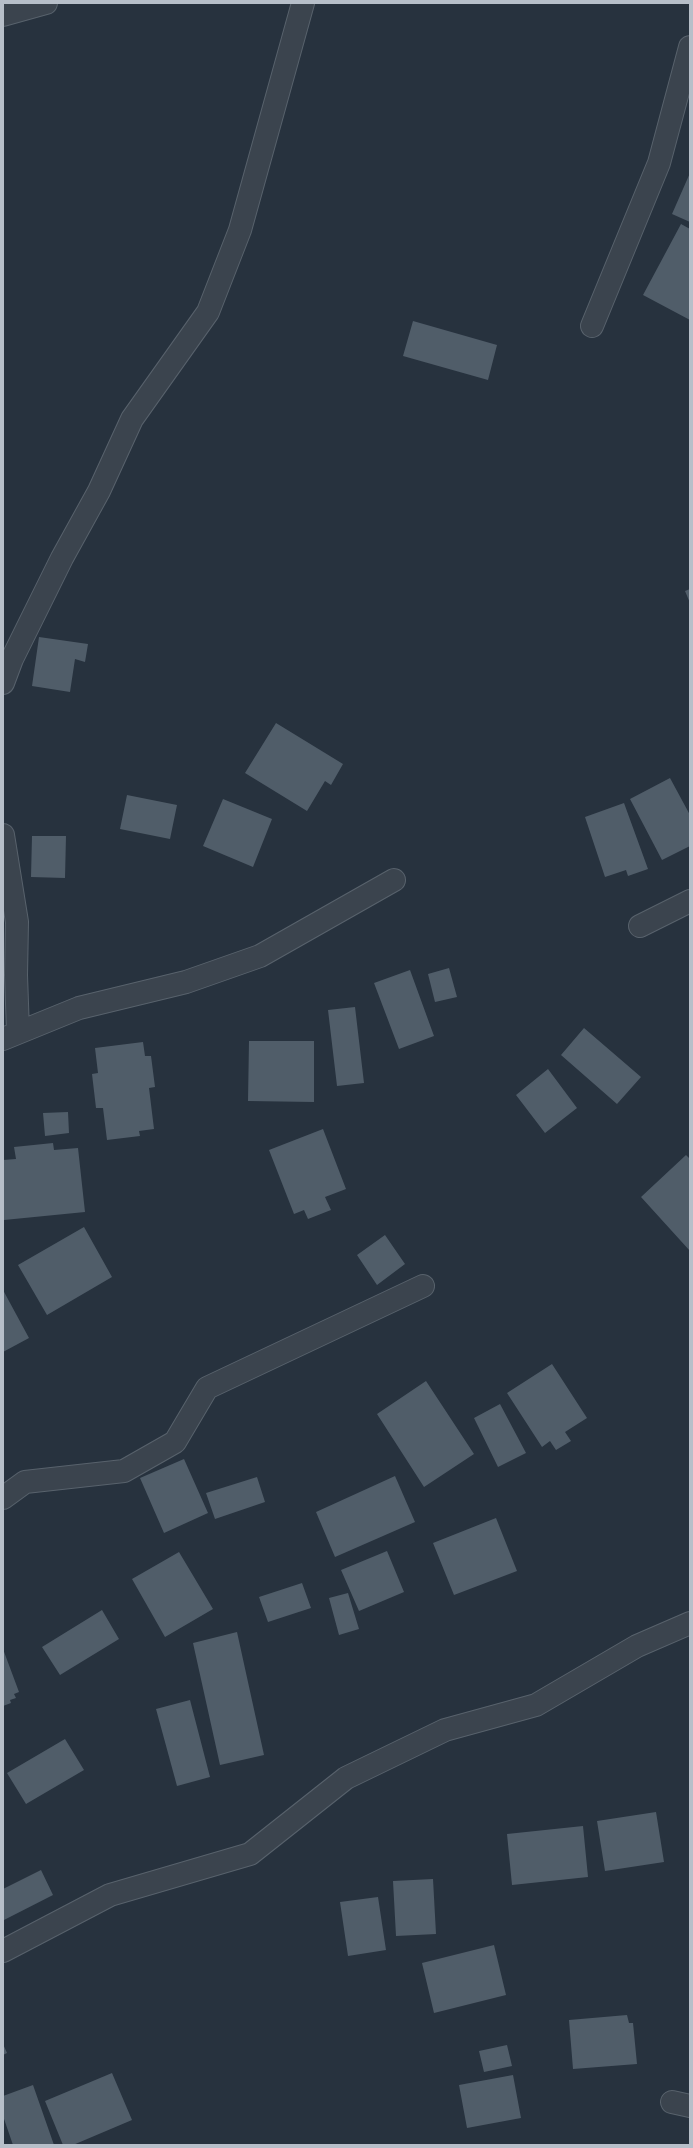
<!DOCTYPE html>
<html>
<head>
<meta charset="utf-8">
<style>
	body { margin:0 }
	#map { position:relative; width:693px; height:2148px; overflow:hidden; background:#27323e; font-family:Montserrat,sans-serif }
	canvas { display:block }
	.frame { position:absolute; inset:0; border:4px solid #b7bfc9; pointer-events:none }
</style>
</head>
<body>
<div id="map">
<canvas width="693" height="2148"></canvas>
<div class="frame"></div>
</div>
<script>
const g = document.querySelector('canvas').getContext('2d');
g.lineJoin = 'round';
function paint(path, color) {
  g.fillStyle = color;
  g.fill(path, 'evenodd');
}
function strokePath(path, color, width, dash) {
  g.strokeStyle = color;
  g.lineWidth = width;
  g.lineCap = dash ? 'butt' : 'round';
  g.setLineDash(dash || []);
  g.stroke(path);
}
const building = new Path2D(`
	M690 173V222L672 214Z
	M681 224 690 229V320L643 295Z
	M413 321 497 345 488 380 403 356Z
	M690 589V603L685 591Z
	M39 637 88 644 85 662 75 659 70 692 32 686Z
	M276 723 343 764 331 785 325 781 307 811 245 773Z
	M670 778 690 815V846L662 860 630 799Z
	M127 795 177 805 170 839 120 829Z
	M223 799 272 819 253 867 203 846Z
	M624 803 648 869 628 876 626 870 605 877 585 817Z
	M32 836H66L65 878 31 877Z
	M449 968 457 997 435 1002 428 974Z
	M410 970 434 1036 399 1049 374 983Z
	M355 1007 364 1083 337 1086 328 1010Z
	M584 1028 641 1077 617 1104 561 1055Z
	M249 1041H314V1102L248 1101Z
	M143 1042 145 1056H151L155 1087 149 1088 154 1129 139 1131 140 1136 107 1140 103 1108H96L92 1074 98 1073 95 1048Z
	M548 1069 577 1108 545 1133 516 1095Z
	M68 1112 69 1133 45 1136 43 1113Z
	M323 1129 346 1189 325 1197 331 1210 308 1219 304 1210 294 1214 269 1150Z
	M53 1143 54 1150 78 1148 85 1212 4 1220 3 1160 16 1159 14 1147Z
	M686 1155 690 1159V1251L641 1197Z
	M84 1227 112 1277 47 1315 18 1265Z
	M385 1235 405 1264 377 1285 357 1255Z
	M3 1290 29 1338 3 1352Z
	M552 1364 587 1418 565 1432 571 1441 556 1450 550 1441 542 1447 507 1393Z
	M426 1381 474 1454 424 1487 377 1414Z
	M500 1404 526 1453 498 1467 474 1418Z
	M184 1459 208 1513 164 1533 140 1478Z
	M395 1476 415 1522 335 1557 316 1512Z
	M257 1477 265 1502 215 1519 206 1493Z
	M496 1518 517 1571 454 1595 433 1543Z
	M387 1551 404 1592 359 1611 341 1570Z
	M179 1552 213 1609 165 1637 132 1579Z
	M302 1583 311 1608 268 1622 259 1597Z
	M348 1593 359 1629 339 1635 329 1598Z
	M102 1610 119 1639 60 1675 42 1647Z
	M237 1632 264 1755 220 1765 193 1643Z
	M3 1649 19 1692 14 1694 16 1698 10 1700 11 1703 3 1706Z
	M190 1700 210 1777 177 1786 156 1709Z
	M65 1739 84 1770 26 1804 7 1773Z
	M656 1812 664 1862 605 1871 597 1821Z
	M583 1826 588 1877 512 1885 507 1834Z
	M41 1870 53 1895 4 1920 3 1889Z
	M433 1879 436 1934 396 1936 393 1881Z
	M378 1897 386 1950 348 1956 340 1902Z
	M494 1945 506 1995 434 2013 422 1963Z
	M627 2015 629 2023H633L637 2064 573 2069 569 2020Z
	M3 2044 7 2053 3 2055Z
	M507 2045 512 2066 484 2072 479 2051Z
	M112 2073 132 2120 73 2145H63L45 2101Z
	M513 2075 521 2118 467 2128 459 2085Z
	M33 2085 54 2145H13L3 2116V2096Z`);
const street = new Path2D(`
	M3 15 46 3
	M592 326 659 163 690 47
	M3 683 12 659 62 558 99 491 132 419 208 312 240 230 303 3
	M3 835 17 922 16 975 18 1032
	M640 926 690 901
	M3 1039 79 1008 186 982 260 956 394 880
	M3 1498 25 1482 124 1471 175 1442 207 1388 423 1286
	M3 1951 110 1895 250 1854 346 1778 445 1730 536 1705 637 1646 690 1623
	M672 2102 690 2106`);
paint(building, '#505d69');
strokePath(street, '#58626c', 24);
strokePath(street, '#3b444e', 22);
</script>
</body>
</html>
